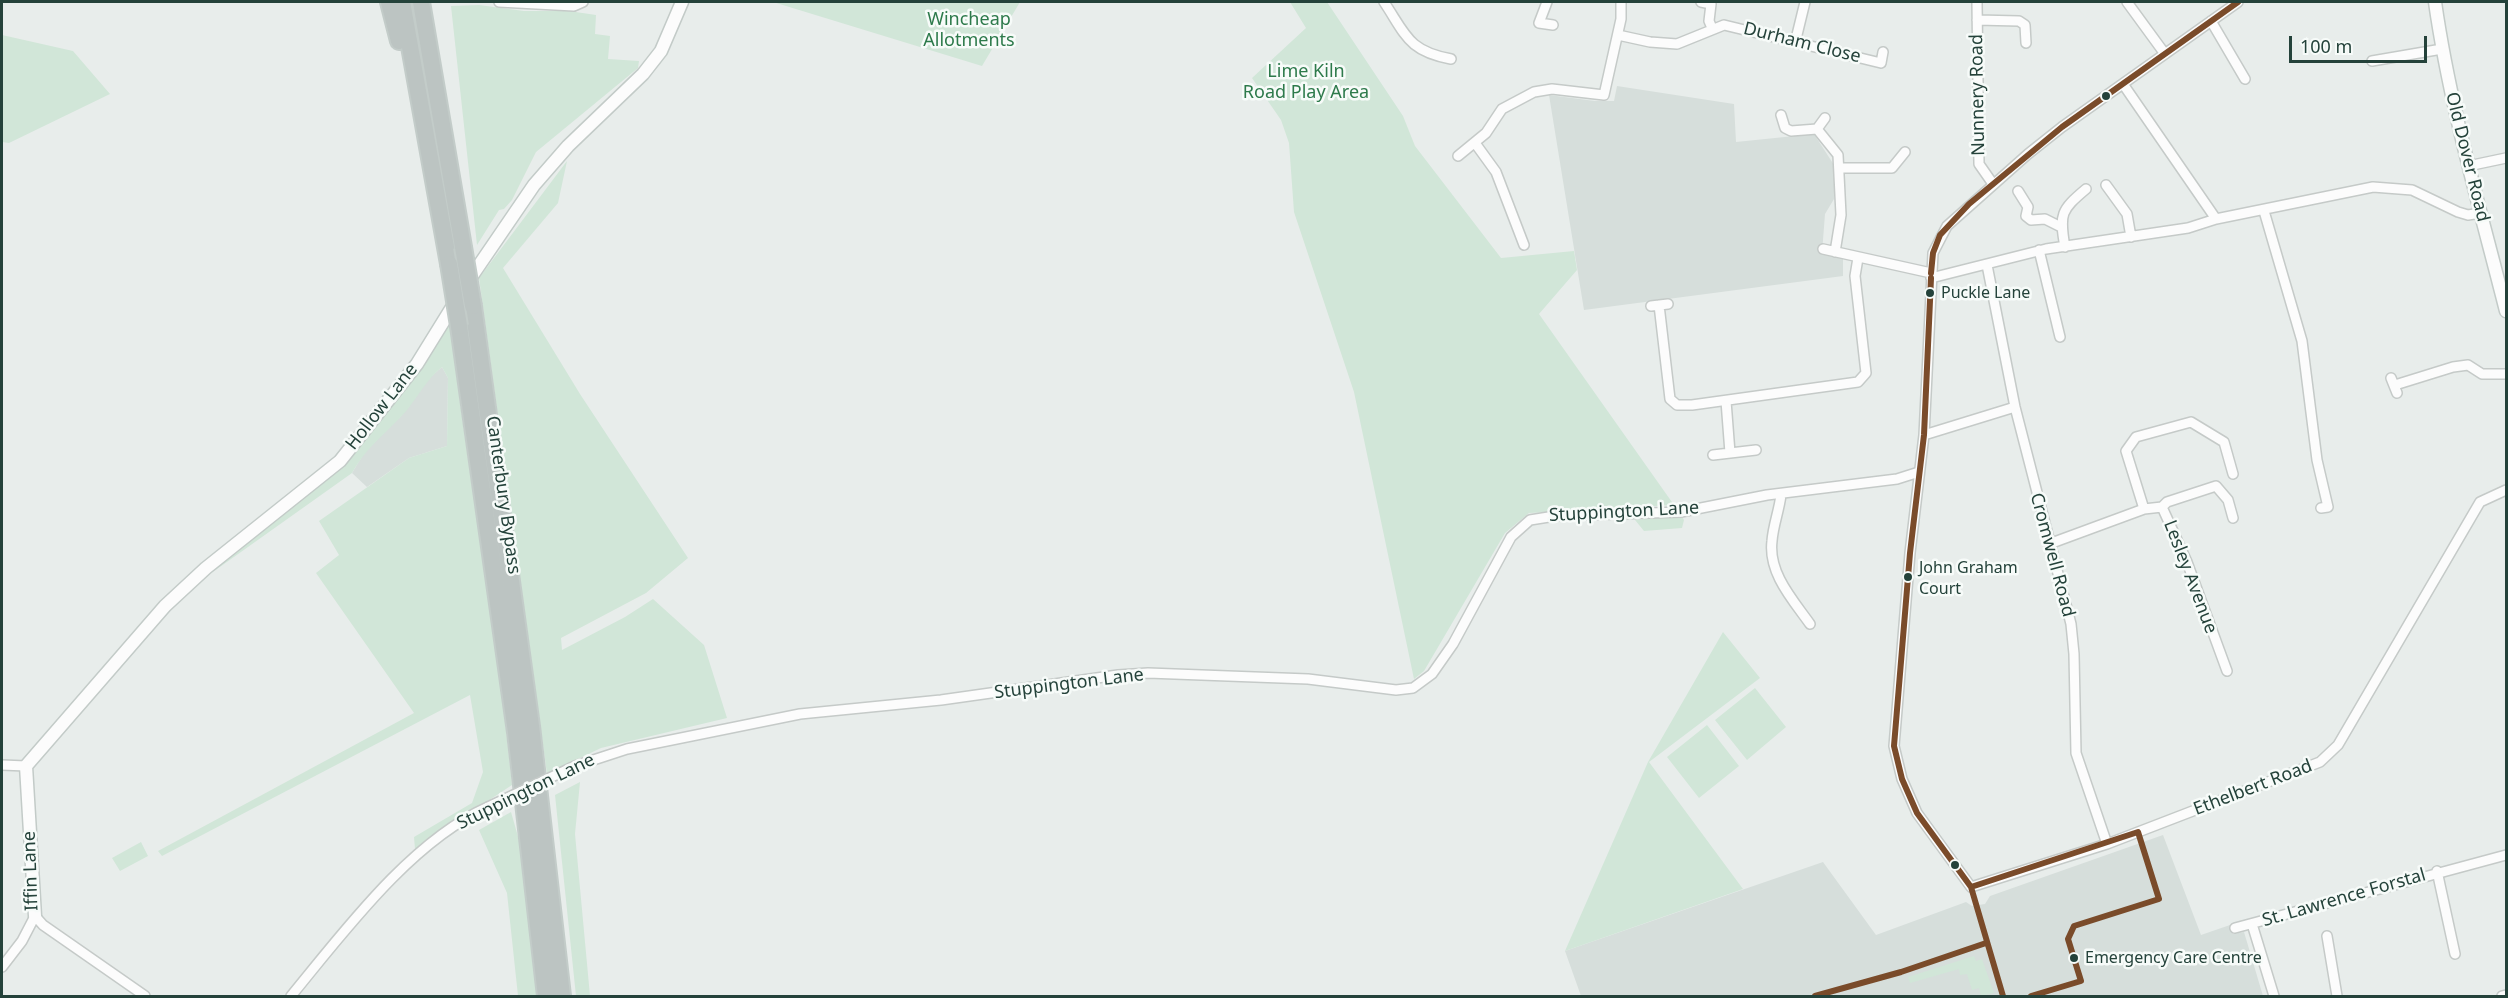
<!DOCTYPE html>
<html>
<head>
<meta charset="utf-8">
<style>
	body { margin:0 }
	#map { position:relative; width:2508px; height:998px; overflow:hidden; background:#e8edeb; font-family:"Noto Sans",sans-serif }
	canvas { display:block }
	.frame { position:absolute; inset:0; border:3px solid #24423a; pointer-events:none }
	.scale { position:absolute; left:2289px; top:36px; width:138px; height:27px; box-sizing:border-box; border:3px solid #24423a; border-top:0; padding-left:8px; font-size:18px; line-height:21px; white-space:nowrap; color:#24423a; -webkit-text-stroke:4px #f7fbf9; paint-order:stroke }
</style>
</head>
<body>
<div id="map">
<canvas width="2508" height="998"></canvas>
<div class="frame"></div>
<div class="scale">100 m</div>
</div>
<script>
const g = document.querySelector('canvas').getContext('2d');
g.lineJoin = 'round';
function paint(path, color) {
  g.fillStyle = color;
  g.fill(path, 'evenodd');
}
function strokePath(path, color, width, dash) {
  g.strokeStyle = color;
  g.lineWidth = width;
  g.lineCap = dash ? 'butt' : 'round';
  g.setLineDash(dash || []);
  g.stroke(path);
}
function label(font, color, halo, rows, align = 'center') {
  g.font = font + ' "Noto Sans",sans-serif';
  g.lineWidth = 5;
  g.setLineDash([]);
  g.textBaseline = 'middle';
  g.strokeStyle = halo;
  g.fillStyle = color;
  for (const [text, x, y, turn = 0] of rows) {
    g.save();
    g.translate(x, y);
    g.rotate((+turn || 0) * Math.PI / 180);
    g.textAlign = isNaN(turn) ? turn : align;
    if (halo) g.strokeText(text, 0, 0);
    g.fillText(text, 0, 0);
    g.restore();
  }
}
const built = new Path2D(`
	M1617 86 1734 104 1736 142 1814 134 1834 165V199L1825 214 1822 253 1843 258V276L1584 310 1549 95 1595 101H1614Z
	M442 367 448 378 447 446 409 458 367 487 352 473 364 453 406 410 427 380Z
	M2163 835 2201 935 2230 925 2233 934 2244 932 2263 996H1581L1565 951 1823 862 1876 935 1966 902 1972 906 1985 904 1990 896Z`);
const green = new Path2D(`
	M773 2H1020L982 66Z
	M1290 2H1327L1403 116 1415 146 1501 258 1574 251 1577 270 1539 314 1674 505 1529 513 1505 533 1424 671 1414 679 1354 392 1294 212 1289 143 1281 120 1252 78 1306 28Z
	M479 5 524 11H569L596 15 595 34 610 36 608 59 639 61 638 68 536 152 512 200 504 209 499 210 477 245 451 6Z
	M2 35 73 51 110 94 9 143 2 142Z
	M567 161 558 203 503 268 580 394 688 558 646 593 561 638 562 650 625 617 653 599 704 645 727 718 601 748 547 774 479 278Z
	M449 315C467 473 497 628 512 785L415 849 414 837 472 803 483 772 470 695 162 856 158 851 414 713 316 573 339 555 319 521 409 458 447 446 448 378 442 367C427 379 419 395 407 410 387 433 368 445 352 473L210 574 341 463Z
	M1681 515 1684 520 1682 528 1644 531 1635 520Z
	M1723 632 1760 678 1649 762 1743 889 1565 951 1648 762Z
	M1755 688 1786 727 1747 760 1715 720Z
	M1707 725 1739 766 1699 798 1667 757Z
	M580 782 575 834 590 996H576L555 795Z
	M511 812 521 847 538 996H518L507 893 479 830Z
	M141 842 148 856 120 871 112 858Z
	M1974 956 1976 961 1982 959 1994 993 1981 996 1979 988 1972 990 1967 974 1960 975 1959 969 1910 983 1908 977Z`);
const street = new Path2D(`
	M499 2 574 6 583 2
	M1384 2C1406 35 1408 51 1451 59
	M1547 2 1539 23 1553 25
	M1701 2 1711 4 1709 21 1712 28
	M1977 2 1979 164 1993 184
	M2127 2 2165 54
	M2238 2 2062 127 2028 154 1947 226 1933 253 1924 435 1910 553 1894 746 1902 779 1917 813 1971 887 2107 844 2320 762 2338 745 2480 502 2506 490
	M1977 20 2019 21 2025 25 2026 43
	M2211 21 2245 79
	M1618 35 1650 42 1677 44 1724 25 1881 63 1883 52
	M1795 43 1805 2
	M2372 61 2442 49
	M2123 84 2216 219
	M1781 115 1785 128 1791 131 1817 129 1838 155 1841 215 1835 252
	M1817 129 1825 118
	M1475 143 1496 172 1524 245
	M1458 156 1486 133 1502 109 1534 92 1552 89 1604 95 1621 19V2
	M2468 166 2506 158
	M1839 168H1892L1905 152
	M2106 185 2127 214 2131 237
	M2018 191 2028 207 2026 216 2031 220 2045 219 2061 227
	M2264 211 2302 341 2317 460 2328 507 2321 508
	M2065 247C2059 214 2061 210 2086 189
	M1823 249 1931 273
	M2039 250 2060 337
	M1987 265 2015 407 2071 624 2074 654 2076 753 2107 844
	M1931 278 2046 249 2188 228 2216 219 2373 187 2412 190 2458 212 2468 215 2481 213
	M1659 305 1670 399 1677 405H1692L1858 382 1866 373 1855 276 1858 258
	M1651 306 1668 304
	M2391 378 2397 393
	M2395 385 2453 367 2468 365 2482 374H2506
	M1726 401 1730 453
	M1924 435 2015 407
	M1713 455 1756 450
	M1781 495C1779 511 1773 526 1772 541 1768 573 1793 600 1810 624
	M2162 507 2167 502 2216 486 2228 500 2233 518
	M2144 509 2126 451 2136 437 2191 422 2224 442 2233 474
	M2049 544 2144 509 2162 507 2187 562 2227 671
	M2 765 26 766
	M575 766 627 749 800 714 941 700 1118 675 1148 673 1308 679 1396 690 1413 688 1432 674 1453 644 1511 537 1530 520 1555 516 1681 512 1767 495 1897 479 1919 472
	M2437 871 2455 954
	M2252 924 2274 996
	M2235 928 2506 855
	M2327 936 2337 996
	M2 967 22 941 35 916 43 925 145 996
	M291 996C343 933 411 841 488 807
	M2502 996 2506 995`);
const secondary = new Path2D(`
	M2435 2C2450 107 2480 208 2506 311
	M467 283 534 185 568 146 643 74 661 51 682 2
	M35 916 26 766 165 606 206 568 340 461 417 364 456 301`);
const highway = new Path2D(`
	M389 2 399 41
	M402 2 449 264
	M421 2 463 247
	M473 306 531 726 562 996
	M459 326 516 732 546 996`);
const streetBridge = new Path2D(`
	M488 807 575 766`);
const highwayBridge = new Path2D(`
	M463 247 473 306
	M449 264 459 326`);
const bus1 = new Path2D(`
	M1931 273 1933 253 1940 235 1969 204 2062 127 2238 2
	M1931 278 1924 435 1910 553 1894 746 1902 779 1917 813 1971 887 2003 996
	M1971 887 2138 832 2159 899 2074 926 2068 939 2081 981 2031 996
	M1815 996 1901 972 1986 943`);
const markers = [
	[2106,96,5,"#24423a"],
	[1930,293,5,"#24423a"],
	[1908,577,5,"#24423a"],
	[1955,865,5,"#24423a"],
	[2074,958,5,"#24423a"]
];
const busNames = [
	["Puckle Lane",1941,293],
	["John Graham",1919,568],
	["Court",1919,589],
	["Emergency Care Centre",2085,958]
];
const parkNames = [
	["Wincheap",969,20],
	["Allotments",969,41],
	["Lime Kiln",1306,72],
	["Road Play Area",1306,93]
];
const streetNames = [
	["Durham Close",1802,43,14],
	["Nunnery Road",1978,95,-91],
	["Old Dover Road",2467,157,76],
	["Hollow Lane",382,407,-52],
	["Canterbury Bypass",503,495,82],
	["Stuppington Lane",1624,512,-3],
	["Cromwell Road",2052,555,75],
	["Lesley Avenue",2190,577,69],
	["Stuppington Lane",1069,684,-7],
	["Ethelbert Road",2253,788,-21],
	["Stuppington Lane",526,792,-26],
	["Iffin Lane",31,871,-92],
	["St. Lawrence Forstal",2344,898,-16]
];
paint(built, '#d6dedb');
paint(green, '#d1e6d8');
strokePath(street, '#c5cac8', 12);
strokePath(secondary, '#c3cbc8', 15);
strokePath(highway, '#c3ccc9', 20);
strokePath(street, '#fcfcfc', 9);
strokePath(secondary, '#fcfcfc', 12);
strokePath(highway, '#bcc4c2', 16);
strokePath(streetBridge, '#c5cac8', 12, []);
strokePath(highwayBridge, '#c3ccc9', 20, []);
strokePath(streetBridge, '#fcfcfc', 9);
strokePath(highwayBridge, '#bcc4c2', 16);
strokePath(bus1, '#7a4b2a', 6);
for (const [x, y, r, color] of markers) {
  const dot = new Path2D();
  dot.arc(x, y, r, 0, 2 * Math.PI);
  g.fillStyle = color;
  g.fill(dot);
  strokePath(dot, '#f7fbf9', 2);
}
label('16px', '#24423a', '#f7fbf9', busNames, 'left');
label('18px', '#2d7a4b', '#f7fbf9', parkNames);
label('18px', '#24423a', '#f7fbf9', streetNames);
</script>
</body>
</html>
